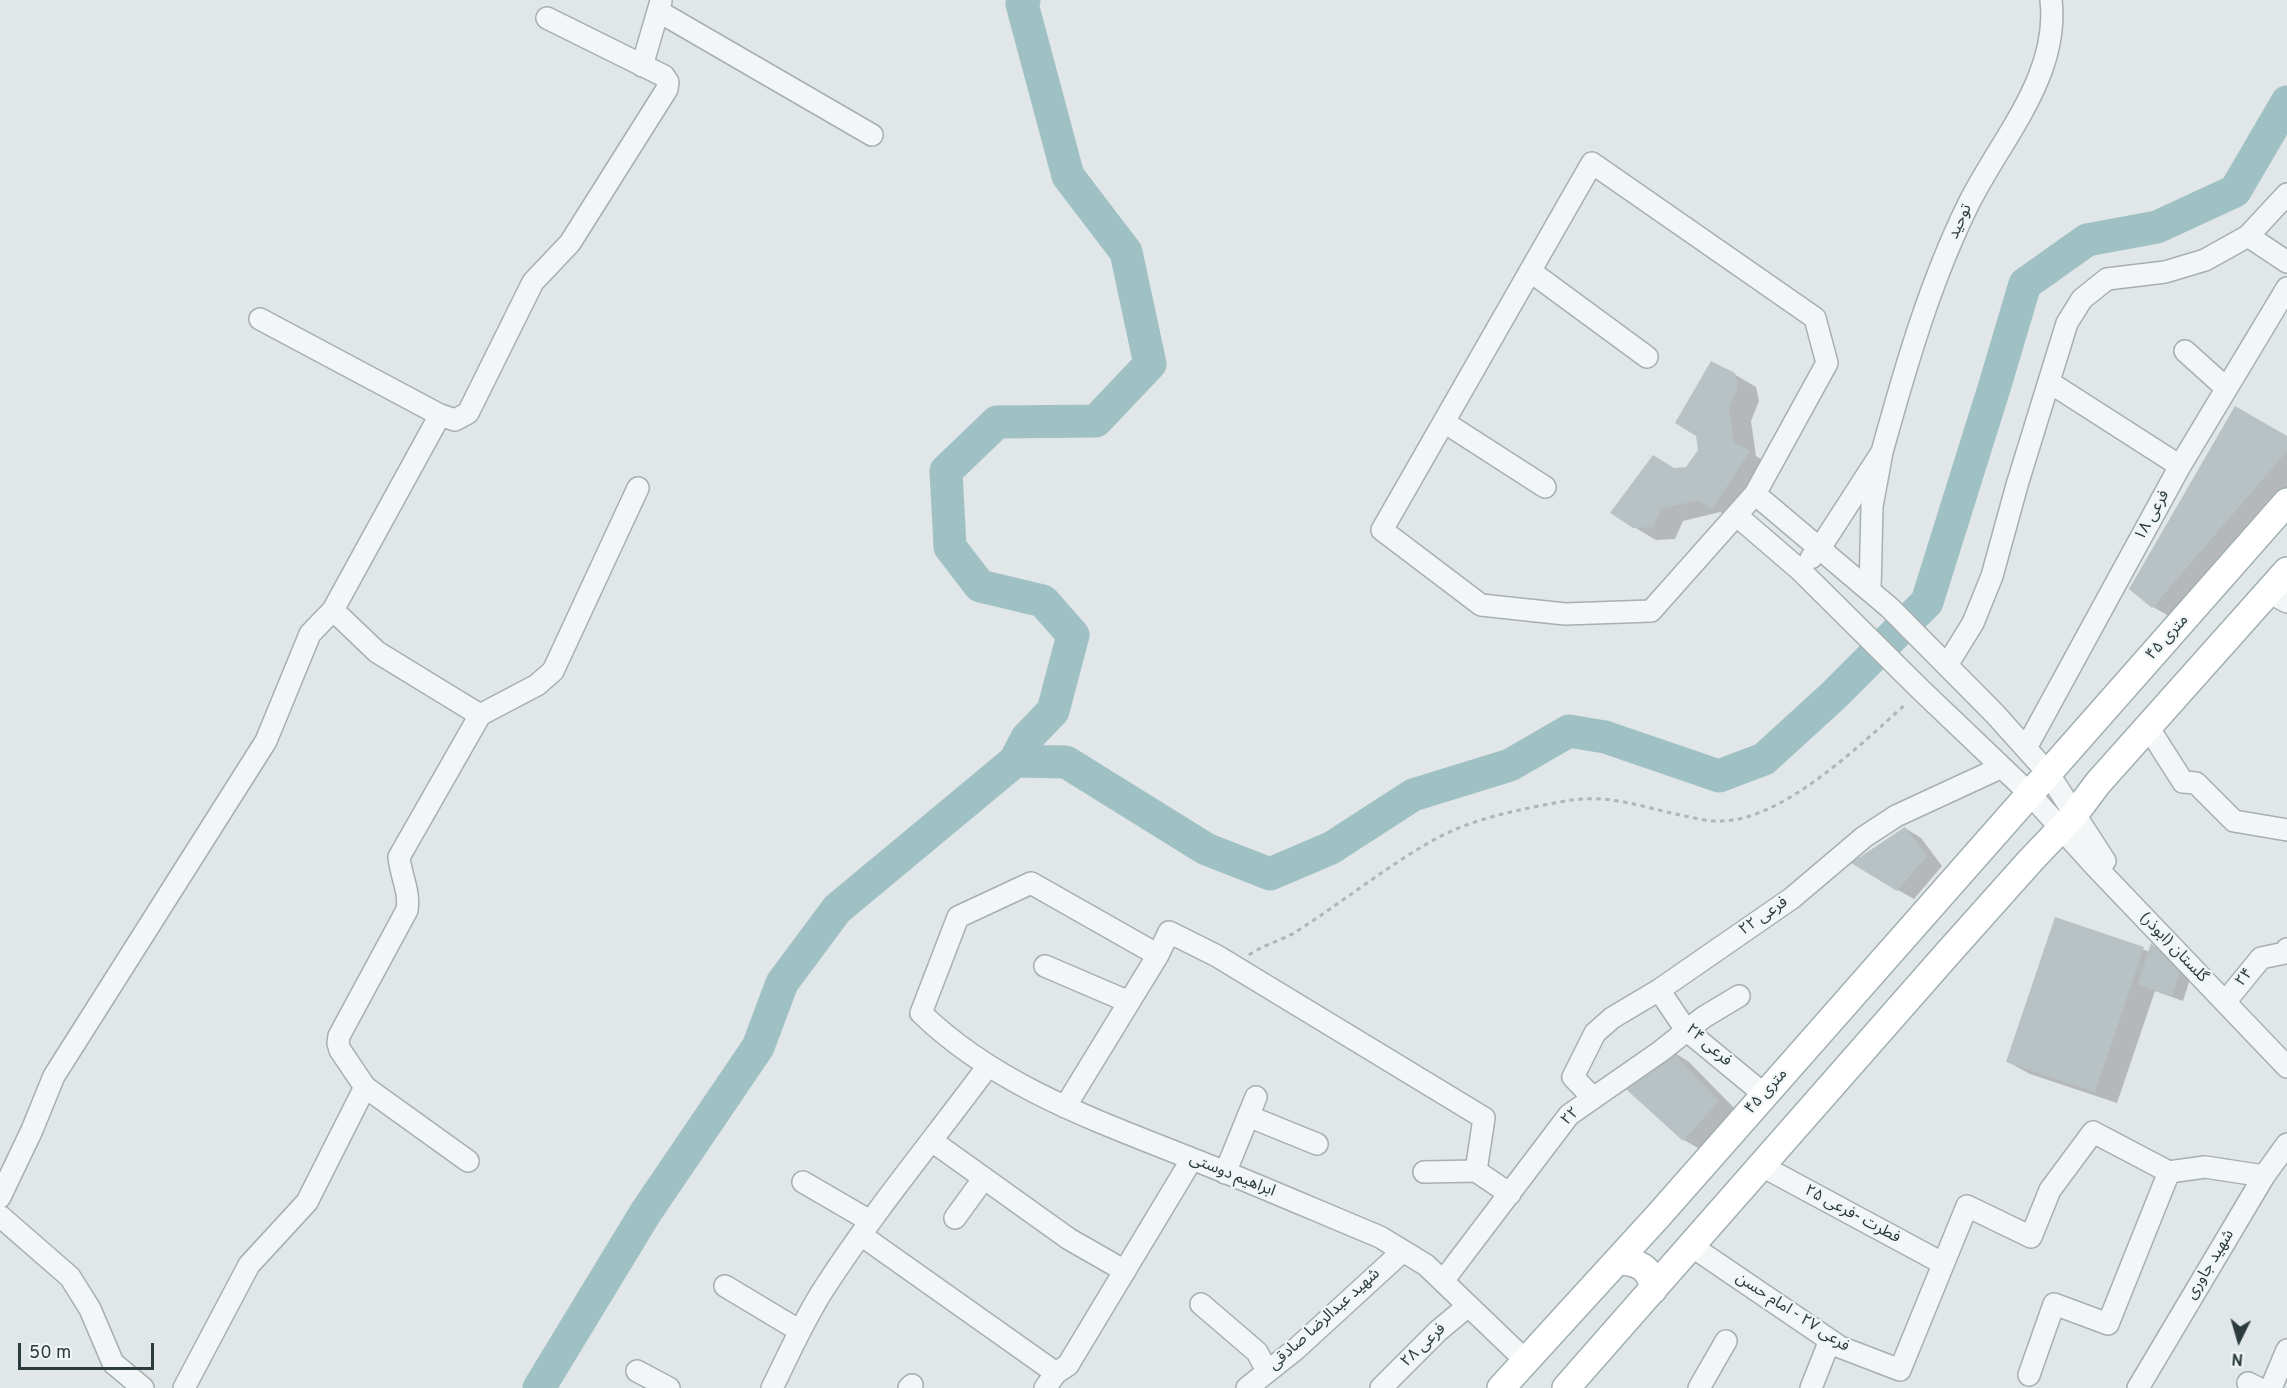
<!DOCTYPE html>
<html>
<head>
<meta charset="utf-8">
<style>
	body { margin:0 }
	#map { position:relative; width:2287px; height:1388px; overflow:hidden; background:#e1e6e8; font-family:Overpass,sans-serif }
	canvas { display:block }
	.north { position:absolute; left:2209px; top:1310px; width:60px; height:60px; -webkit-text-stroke:4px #f0f5f5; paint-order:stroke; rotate:185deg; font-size:16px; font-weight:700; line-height:24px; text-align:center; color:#2b3a3d }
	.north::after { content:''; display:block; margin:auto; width:21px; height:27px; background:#2b3a3d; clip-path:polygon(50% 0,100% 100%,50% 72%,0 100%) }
	.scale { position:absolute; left:18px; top:1343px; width:136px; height:27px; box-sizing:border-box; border:3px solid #2b3a3d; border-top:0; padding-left:8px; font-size:18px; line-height:21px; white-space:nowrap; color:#2b3a3d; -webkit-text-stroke:4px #f0f5f5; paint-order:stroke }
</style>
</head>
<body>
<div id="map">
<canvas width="2287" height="1388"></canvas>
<div class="north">N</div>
<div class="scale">50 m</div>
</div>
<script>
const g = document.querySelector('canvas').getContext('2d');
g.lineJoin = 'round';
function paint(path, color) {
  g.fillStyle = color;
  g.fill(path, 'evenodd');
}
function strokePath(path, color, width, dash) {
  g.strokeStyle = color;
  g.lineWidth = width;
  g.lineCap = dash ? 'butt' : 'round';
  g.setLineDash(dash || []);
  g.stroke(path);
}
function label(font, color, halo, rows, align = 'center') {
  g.font = font + ' Overpass,"Noto Sans Arabic",sans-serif';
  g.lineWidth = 4.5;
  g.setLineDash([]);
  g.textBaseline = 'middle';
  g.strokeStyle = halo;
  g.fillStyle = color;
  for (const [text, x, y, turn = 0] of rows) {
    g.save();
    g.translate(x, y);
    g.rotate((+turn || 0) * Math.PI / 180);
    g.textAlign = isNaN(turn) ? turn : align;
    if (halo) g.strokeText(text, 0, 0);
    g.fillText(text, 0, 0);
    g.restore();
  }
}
const shadow = new Path2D(`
	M1734 374 1756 387 1759 401 1751 421 1756 456 1770 465 1734 520 1720 512 1683 521 1675 539 1656 540 1634 527 1675 470 1687 468 1699 450Z
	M2287 438V488L2174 619 2153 607Z
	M1905 828 1921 838 1942 866 1914 899 1898 890Z
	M2056 919 2150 952 2152 945 2162 951 2190 979 2183 1001 2155 991 2117 1103 2030 1074 2008 1062Z
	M1666 1048 1688 1061 1740 1114 1705 1152 1684 1140Z`);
const river = new Path2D(`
	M1015 761 1027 738 1053 711 1073 635 1043 601 980 586 950 547 946 471 997 422 1096 421 1150 364 1126 252 1068 176 1022 4 1024 0
	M539 1388 646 1212 758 1047 782 983 837 909 1015 761 1066 762 1206 849 1270 874 1331 848 1413 795 1510 765 1569 731 1605 737 1719 776 1764 759 1833 696 1927 602 1995 385 2025 284 2087 240 2157 227 2235 191 2287 102`);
const building = new Path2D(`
	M1711 361 1735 373 1738 388 1729 408 1734 442 1750 451 1712 509 1698 500 1661 509 1653 527 1633 528 1610 513 1653 455 1674 468 1686 467 1698 450 1696 436 1675 423Z
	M2235 406 2287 436V451L2152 608 2129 589Z
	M1905 827 1927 856 1897 891 1851 863Z
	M2055 917 2144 947 2095 1092 2006 1062Z
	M2151 943 2180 972 2172 996 2138 984Z
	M1666 1046 1719 1101 1683 1141 1617 1081Z`);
const path = new Path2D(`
	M1249 955C1263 945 1280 941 1294 933 1340 904 1383 869 1430 842 1469 819 1517 810 1560 802 1607 792 1640 807 1685 816 1695 818 1707 821 1717 821 1780 824 1862 743 1906 704`);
const minor = new Path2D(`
	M658 11 872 135
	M642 66 661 1
	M1592 163 1815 318 1827 363 1755 494 1651 611 1565 614 1481 605 1382 530Z
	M2248 236 2287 262
	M1530 271 1647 357
	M260 319 440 415 455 420 468 413 533 282 570 243 667 89 668 82 664 76 547 18
	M2185 351 2226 388
	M2049 382 2180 466
	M1444 422 1545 487
	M1882 452C1905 369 1929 285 1967 207 1999 141 2060 77 2051 0
	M1755 494 1890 608 1995 714 2048 773 2105 861
	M1736 515 1800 570 1921 690 2029 793 2094 865 2287 1067
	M1811 558 1820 548 1882 452 1872 506 1870 591
	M2268 592 2287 602
	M333 610 377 652 480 715
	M1947 665 1973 623 1992 576 2017 485 2067 323 2082 299 2107 279 2165 272 2205 260 2248 236 2287 194
	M2148 727 2183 782 2196 783 2234 821 2287 830
	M2026 748 2180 466 2287 288
	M1045 966 1129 1002
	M1659 990 1686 1030 1765 1095
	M2225 1002 2261 958 2285 953 2287 949
	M1593 1098 1573 1077 1595 1033 1612 1018 1659 990 1792 898 1864 837 1896 816 2002 767
	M1065 1107 1158 955
	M1248 1116 1317 1144
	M932 1141 1069 1239 1125 1271
	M468 1161 365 1087 340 1050 338 1043 339 1036 407 910C410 891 401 877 399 857L480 715 537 685 553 671 638 488
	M1762 1166 1942 1263
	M1424 1172 1476 1171
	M1225 1173 1256 1097
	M803 1182 870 1221
	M1510 1194 1476 1171 1484 1118 1217 956 1169 932 1158 955 1031 883 958 917 921 1013C998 1088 1103 1123 1200 1162 1260 1186 1320 1212 1380 1237L1426 1265 1526 1361
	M0 1197 32 1130 54 1076 266 741 310 634 333 610 440 415
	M0 1216 70 1277 90 1309 113 1363 143 1388
	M955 1218 984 1178
	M861 1235 1056 1373 1045 1388
	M1690 1245 1840 1347 1900 1370 1967 1206 2031 1237 2050 1190 2093 1132 2169 1172 2205 1167 2264 1176
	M1443 1281 1569 1115 1661 1051 1704 1017 1739 996
	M725 1286 800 1331
	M1201 1304 1257 1352 1267 1371
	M637 1371 669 1388
	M1056 1373 1068 1365 1192 1159
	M2029 1375 2054 1304 2108 1324 2169 1172
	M2248 1383 2258 1388
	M184 1388 249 1265 307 1202 365 1087
	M772 1388C789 1354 804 1319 825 1287 875 1210 934 1139 988 1066
	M909 1388 912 1385
	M1247 1388 1296 1349 1403 1251
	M1381 1388 1438 1331 1468 1306
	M1699 1388 1726 1341
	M1811 1388 1830 1340
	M2138 1388 2264 1176 2287 1144
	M2271 1388 2287 1350`);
const major = new Path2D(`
	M1617 1261C1638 1261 1652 1268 1653 1290
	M1501 1388 1659 1215 2287 502
	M1566 1388 1948 953 2031 860 2074 815 2098 783 2287 571`);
const streetNames = [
	["توحید",1961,222,-66],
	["فرعی ۱۸",2153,516,-61],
	["۴۵ متری",2168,638,-48],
	["فرعی ۲۲",1764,917,-35],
	["گلستان (ابوذر)",2173,948,46],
	["۲۴",2245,978,-51],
	["فرعی ۲۴",1708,1046,41],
	["۴۵ متری",1767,1092,-48],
	["۲۲",1571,1117,-45],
	["ابراهیم دوستی",1232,1176,22],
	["فطرت -فرعی ۲۵",1852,1215,28],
	["شهید جاوری",2211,1265,-59],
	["فرعی ۲۷ - امام حسن",1792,1313,33],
	["شهید عبدالرضا صادقی",1325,1320,-42],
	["فرعی ۲۸",1424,1346,-44]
];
paint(shadow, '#0003');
strokePath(river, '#a0c1c4', 33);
paint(building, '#b8c2c4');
strokePath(minor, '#a7afb1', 24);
strokePath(major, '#a1afb2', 30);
strokePath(path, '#afb6b7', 3, [4.5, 4.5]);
strokePath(minor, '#f3f6f6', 21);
strokePath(major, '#fff', 27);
label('16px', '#2b3a3d', '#f0f5f5', streetNames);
</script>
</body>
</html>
